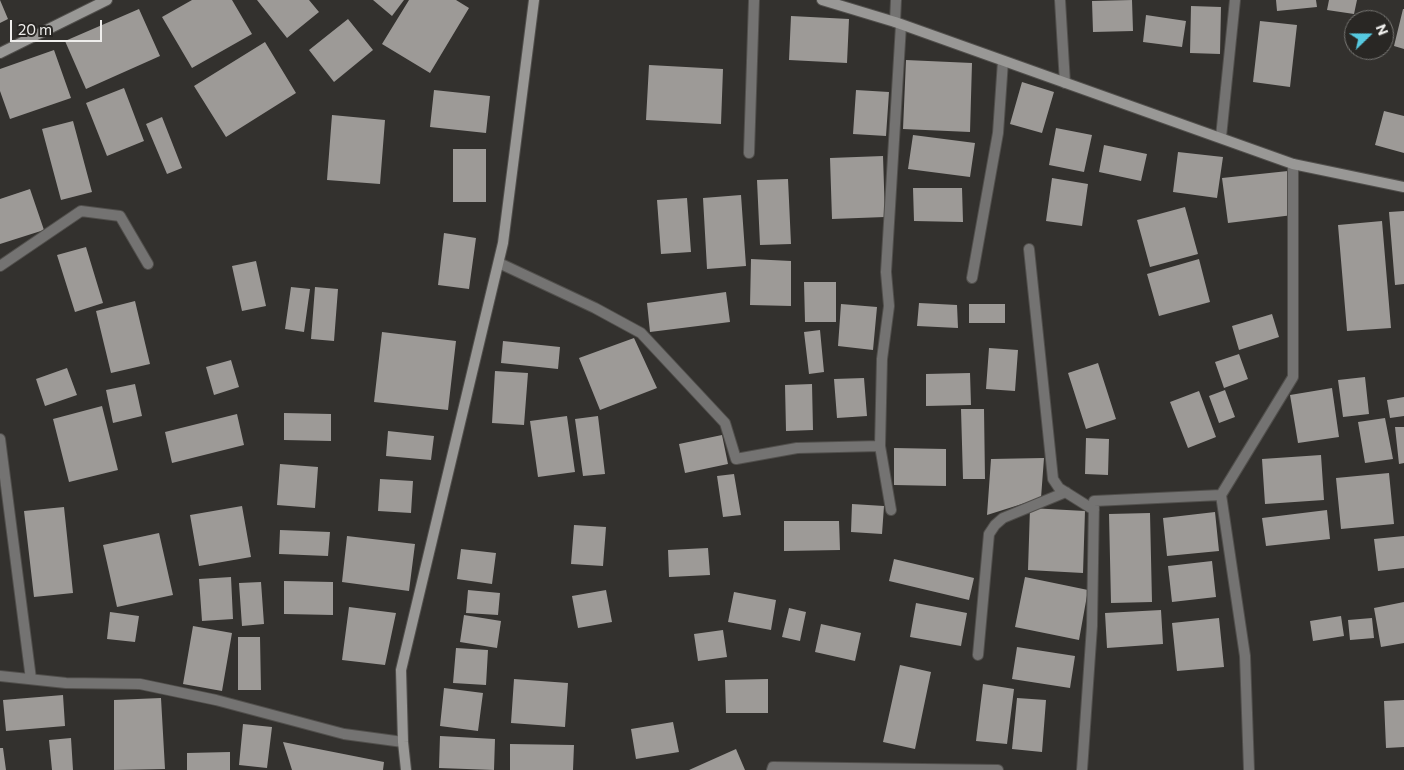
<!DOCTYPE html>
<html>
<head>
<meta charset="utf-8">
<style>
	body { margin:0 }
	#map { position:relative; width:1404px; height:770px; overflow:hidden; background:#33312e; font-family:Commissioner,sans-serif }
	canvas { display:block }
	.north { position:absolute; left:1344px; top:10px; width:50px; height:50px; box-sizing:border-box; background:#292724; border:1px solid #787774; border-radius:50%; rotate:68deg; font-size:14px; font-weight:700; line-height:20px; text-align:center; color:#efeeec }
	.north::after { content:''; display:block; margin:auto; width:18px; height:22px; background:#56c9e0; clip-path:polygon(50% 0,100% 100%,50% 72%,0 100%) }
	.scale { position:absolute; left:10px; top:20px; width:92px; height:22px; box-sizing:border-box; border:2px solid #efeeec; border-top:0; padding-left:6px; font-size:15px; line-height:18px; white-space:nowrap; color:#efeeec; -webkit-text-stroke:4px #292724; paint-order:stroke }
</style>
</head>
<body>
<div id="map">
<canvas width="1404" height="770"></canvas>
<div class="north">N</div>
<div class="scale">20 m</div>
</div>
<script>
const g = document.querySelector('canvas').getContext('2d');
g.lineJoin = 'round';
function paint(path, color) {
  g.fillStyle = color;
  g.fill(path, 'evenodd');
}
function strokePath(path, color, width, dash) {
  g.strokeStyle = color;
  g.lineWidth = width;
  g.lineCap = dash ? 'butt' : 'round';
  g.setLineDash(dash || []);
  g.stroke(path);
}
const building = new Path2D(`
	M0 0 8 19 0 23Z
	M192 0H232L252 34 192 68 162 17Z
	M257 0H309L319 12 287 38Z
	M373 0H404L392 16Z
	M409 0H456L469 8 430 73 382 44Z
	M1132 0 1133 31 1093 32 1092 1Z
	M1276 0H1316L1317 7 1277 11Z
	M1329 0H1357L1354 14 1327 10Z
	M1191 6 1221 7 1220 54 1190 53Z
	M139 9 160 56 86 89 65 41Z
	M1403 9H1404V49L1394 46Z
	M1146 15 1186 21 1182 47 1143 42Z
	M791 16 849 19 847 63 789 60Z
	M348 19 373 50 334 82 309 50Z
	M1260 21 1297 25 1290 87 1253 82Z
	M265 42 296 93 226 137 194 86Z
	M54 50 71 98 10 119 0 91V69Z
	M906 60 972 63 970 132 903 129Z
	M649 65 723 69 721 124 646 120Z
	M1022 82 1054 92 1042 133 1010 124Z
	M124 88 144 141 107 156 86 103Z
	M434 90 490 96 486 133 430 127Z
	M856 90 889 92 886 136 853 134Z
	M1384 111 1404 116V153L1375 145Z
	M332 115 385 120 380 184 327 180Z
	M162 117 182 168 167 174 146 124Z
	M73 121 92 192 61 200 42 129Z
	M1056 128 1092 135 1084 172 1049 165Z
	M913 135 975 143 970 177 908 169Z
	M1104 145 1147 154 1141 181 1099 172Z
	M453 149H486V202H453Z
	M1178 152 1223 157 1217 198 1173 192Z
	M883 156 885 217 832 219 830 158Z
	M1288 171 1293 215 1228 223 1222 178Z
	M1052 178 1088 184 1082 226 1046 221Z
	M788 179 791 244 760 245 757 180Z
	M913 188H962L963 222 914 221Z
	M30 189 44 230 0 244V199Z
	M741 195 746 266 707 269 703 198Z
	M687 198 691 252 661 254 657 200Z
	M1185 207 1198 254 1150 267 1137 220Z
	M1404 211V284L1395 285 1389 212Z
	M1382 221 1391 328 1347 331 1338 225Z
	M444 233 476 238 469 289 438 285Z
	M86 247 103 303 75 312 57 255Z
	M751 259 791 261V306L750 305Z
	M1199 259 1210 302 1159 316 1147 274Z
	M256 261 266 306 242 311 232 266Z
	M804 282H836V322H805Z
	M291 287 310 289 304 332 285 329Z
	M315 287 338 289 334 341 311 339Z
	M726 292 730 322 650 332 647 303Z
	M135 301 150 364 111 373 96 311Z
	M919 303 957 305 958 328 917 326Z
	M841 304 877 307 873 350 838 346Z
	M969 304H1005V323H969Z
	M1272 314 1279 337 1239 350 1232 326Z
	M820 330 824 372 809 374 804 332Z
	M382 332 456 341 448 410 374 402Z
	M634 338 657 388 600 410 579 358Z
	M503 341 560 347 558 369 501 363Z
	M989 348 1018 350 1015 391 986 389Z
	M1239 354 1248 379 1224 388 1215 362Z
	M231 360 239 387 214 395 206 367Z
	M1098 363 1116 419 1086 429 1068 373Z
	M67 368 77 395 45 406 36 379Z
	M495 371 528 373 524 425 492 423Z
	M970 373 971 405 926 406V374Z
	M1365 377 1369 414 1343 417 1338 380Z
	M864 378 867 416 837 418 834 379Z
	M135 384 142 416 113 423 106 390Z
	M812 384 813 430 786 431 785 385Z
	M1332 388 1339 437 1298 443 1290 395Z
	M1225 390 1235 417 1219 423 1209 396Z
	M1199 391 1216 437 1188 448 1170 402Z
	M1404 397V416L1390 418 1387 400Z
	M102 406 118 470 69 482 53 419Z
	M961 409H984L985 479H963Z
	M284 413 331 414V441L284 440Z
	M237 414 244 445 172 463 165 432Z
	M567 416 575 472 538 477 530 421Z
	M598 416 605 474 583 476 575 419Z
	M1385 418 1393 459 1365 463 1358 422Z
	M1395 427H1404V463L1399 464Z
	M388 431 434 436 431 460 386 456Z
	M722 435 728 464 685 473 679 444Z
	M1086 438 1109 439 1108 475 1085 474Z
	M894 448 946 449V486L894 485Z
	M1321 455 1324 500 1265 504 1262 459Z
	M1044 458 1041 498 987 515 991 459Z
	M280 464 318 467 315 508 277 505Z
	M1389 473 1394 524 1341 529 1336 478Z
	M734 474 741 515 723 517 717 476Z
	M380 479 413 481 411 513 378 511Z
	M852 504 884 506 882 534 851 532Z
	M242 506 251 557 199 566 190 515Z
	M64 507 73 593 34 597 24 511Z
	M1030 508 1085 511 1083 573 1028 570Z
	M1327 510 1330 539 1266 546 1262 518Z
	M1215 512 1219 551 1167 556 1163 518Z
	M1150 513 1152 602 1111 603 1109 514Z
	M784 521H839L840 550 784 551Z
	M574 525 606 527 603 566 571 564Z
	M280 530 330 532 328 556 279 554Z
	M159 533 173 595 117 607 103 545Z
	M347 536 415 544 409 591 342 582Z
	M1404 536V568L1378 571 1374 539Z
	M708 548 710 575 669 577 668 550Z
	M461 549 496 553 492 584 457 579Z
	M894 559 974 578 969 600 889 581Z
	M1212 561 1216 597 1172 602 1168 566Z
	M231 577 233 619 202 621 199 579Z
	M1025 577 1088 590 1079 640 1015 627Z
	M284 581 333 582V615L284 614Z
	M261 582 264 624 242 626 239 583Z
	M468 590 500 593 498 615 466 613Z
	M606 590 612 622 578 628 572 596Z
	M734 592 776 600 771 630 728 622Z
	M1404 602V643L1381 647 1374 608Z
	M916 603 967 613 961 646 910 637Z
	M349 607 396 613 385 665 342 660Z
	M789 608 806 612 800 641 782 637Z
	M1161 610 1163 644 1107 648 1105 613Z
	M110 612 139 616 135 642 107 639Z
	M464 615 501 621 497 648 460 642Z
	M1341 616 1344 636 1313 641 1310 621Z
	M1219 618 1224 667 1177 671 1172 623Z
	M1372 618 1374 638 1350 640 1348 620Z
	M821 624 861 633 855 661 815 652Z
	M193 626 232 633 222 691 183 684Z
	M723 630 727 657 698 661 694 634Z
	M238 637H260L261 690H238Z
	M1017 647 1075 656 1070 688 1012 679Z
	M456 648 488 650 486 685 453 683Z
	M900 665 931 672 915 749 883 742Z
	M514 679 568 683 565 727 511 723Z
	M768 679V713H726L725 680Z
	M983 684 1014 689 1007 744 976 741Z
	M444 688 483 693 478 731 440 726Z
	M63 695 65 726 6 731 3 700Z
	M161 698 165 769 114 770V700Z
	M1017 698 1046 700 1042 752 1012 749Z
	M1404 700V747L1386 748 1384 701Z
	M673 722 679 752 636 759 631 729Z
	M243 724 272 727 267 768 239 765Z
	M440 736 495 739 494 770 439 768Z
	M71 738 73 770H52L49 740Z
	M283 742 384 762 383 770H292Z
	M510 744 574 745 573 770H510Z
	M0 748H3L6 770H0Z
	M736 749 745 770H689Z
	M230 752V770H187V753Z`);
const street = new Path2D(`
	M1060 0 1065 83
	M895 22 896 0
	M1221 137 1235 0
	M749 153 754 0
	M1029 249 1053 479 1059 488 1094 510
	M499 263 595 308 641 333 725 423 736 459 797 448 880 446 891 510
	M0 266 81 211 120 216 148 264
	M972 278 998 133 1003 61
	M0 439 31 679
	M880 446 882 359 889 306 886 272 901 25
	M978 655 989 534 995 525 1003 518 1066 492
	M0 676 66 683 140 684 216 700 344 734 403 742
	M772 770 773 767 998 770
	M1082 770 1092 626 1094 501 1221 495
	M1249 770 1245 656 1221 495 1293 377V164`);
const secondary = new Path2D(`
	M822 0 895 22 1293 164 1404 187
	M0 53 107 0
	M406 770 403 742 401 670 503 243 534 0`);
paint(building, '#9d9a97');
strokePath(street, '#514f4c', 12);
strokePath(secondary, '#514f4c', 12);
strokePath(street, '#747372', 10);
strokePath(secondary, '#999896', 10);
</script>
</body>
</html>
